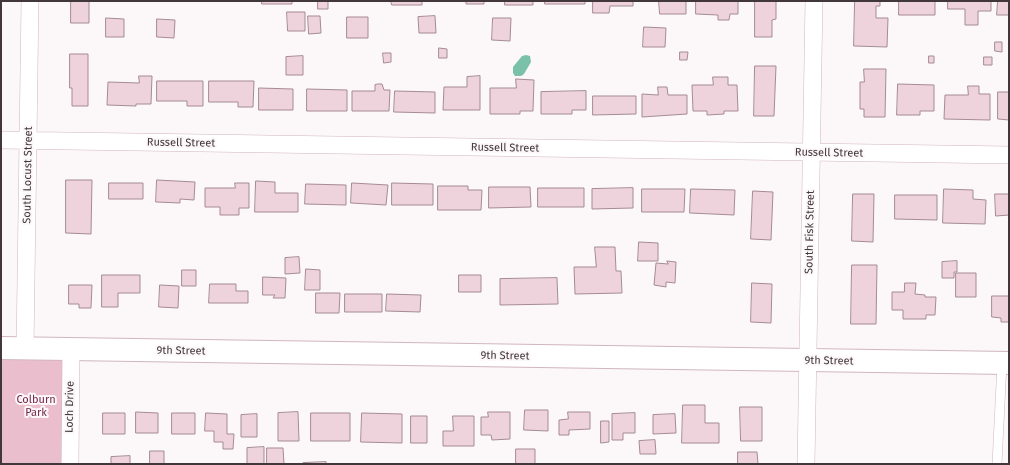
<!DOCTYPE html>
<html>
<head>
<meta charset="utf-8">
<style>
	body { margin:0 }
	#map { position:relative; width:1010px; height:465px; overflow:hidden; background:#fcf7f8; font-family:"Fira Sans",sans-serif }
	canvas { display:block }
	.frame { position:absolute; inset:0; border:2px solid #42373b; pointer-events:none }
</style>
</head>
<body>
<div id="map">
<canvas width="1010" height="465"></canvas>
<div class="frame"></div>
</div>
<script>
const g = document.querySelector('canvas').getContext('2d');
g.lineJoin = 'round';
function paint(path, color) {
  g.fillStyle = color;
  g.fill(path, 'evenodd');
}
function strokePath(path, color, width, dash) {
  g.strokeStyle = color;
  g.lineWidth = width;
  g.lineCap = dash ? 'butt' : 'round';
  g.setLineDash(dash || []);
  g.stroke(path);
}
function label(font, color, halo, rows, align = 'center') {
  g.font = font + ' "Fira Sans",sans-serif';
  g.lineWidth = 4;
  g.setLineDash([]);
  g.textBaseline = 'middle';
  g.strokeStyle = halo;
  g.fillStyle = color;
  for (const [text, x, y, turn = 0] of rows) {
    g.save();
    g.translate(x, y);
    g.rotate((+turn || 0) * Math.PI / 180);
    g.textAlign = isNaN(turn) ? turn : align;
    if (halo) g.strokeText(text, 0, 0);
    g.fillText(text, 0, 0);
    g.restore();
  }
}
const green = new Path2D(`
	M1 348 71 349 70 464H1Z`);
const water = new Path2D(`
	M526 55 530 56 531 62 524 74 521 76H515L513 73V67L522 56Z`);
const building = new Path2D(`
	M71 1H89V23H71Z
	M262 1H292V4H262Z
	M318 1H328V9H318Z
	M391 1H422V5H392Z
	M442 1H484V4H466V2Z
	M505 1H533V5H505Z
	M545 1H585V4H545Z
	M593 1H633V6H610L609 13H593Z
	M659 1H686V14H660Z
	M696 1H738V14H730L729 20H718V15L696 14Z
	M755 1H776V19L772 20V37H755Z
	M855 1H880V6H876V18H888L887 47 854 46Z
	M899 1H935V15H899Z
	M948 1H991V11H978V25H965V9H948Z
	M998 1H1009V15H997Z
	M287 12H305V31H288Z
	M308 16H320L321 33 309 34Z
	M435 16 436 33H419L418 17Z
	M347 17H368V38H347Z
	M106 18 124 19V37H106Z
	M493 18H511L510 41 492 40Z
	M157 19 175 20 174 38 157 37Z
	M644 27 666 28 665 47H643Z
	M995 42H1002V52L995 51Z
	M439 48 447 49V58H439Z
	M680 52H688L687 60H680Z
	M383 53H391V62L384 63Z
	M70 54H88V106H72V88H70Z
	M303 56V75H286V57Z
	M929 56H934V63H929Z
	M984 57H992V65H984Z
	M755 66H776L774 116H754Z
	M864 69H886L885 117H864V109H860V82H864Z
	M139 76H152L151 104H136V106L107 105 108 82 139 83Z
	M480 76V110H443L444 87H467V77Z
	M713 77H728V85H737L738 111H724V114L707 115V111H693L692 85H713Z
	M516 79 534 80 533 111H520V114H490V88H516Z
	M157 81H203V106H187V101H157Z
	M209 81H254L253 107H238V102H209Z
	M378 84H382L384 90H390L389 111H352V91H375V85Z
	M898 84 934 85V111H920V115H897Z
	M968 86H979V94H990V120L944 119 945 95H968Z
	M658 87H667L668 95H687V114L642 117V94L658 95Z
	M259 88 293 89V110H259Z
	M307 89 347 90V111H307Z
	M395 91 435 92V113L394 112Z
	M586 91V110H572V114H541V92Z
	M998 92H1009V120L998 119Z
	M593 96H636V114L593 115Z
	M66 180H92L91 234 66 233Z
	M157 180 195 182 194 200 180 199V203L156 202Z
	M256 181 275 182V193H298V212H255Z
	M109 183H143V199H109Z
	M235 183H249V208H239V215H220V207H205V188H235Z
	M352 183 388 185 386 205 351 203Z
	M392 183 433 184V205H392Z
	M306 184 346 185V205L305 204Z
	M438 186H468V190H482L481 210H438Z
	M489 187H530L531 207 489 208Z
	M538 188H584V207H538Z
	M633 188V208L592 209V189Z
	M642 189H685L684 212H642Z
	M691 189 735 190 734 215 690 213Z
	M944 189 973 190V199L986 200 985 224 943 223Z
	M753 191 773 192 771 240 751 239Z
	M853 194H874L873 242 852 241Z
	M995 194H1009V215L996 216Z
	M895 195H937V220L895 219Z
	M639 242 658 243V261H638Z
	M595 247H615L616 271H621L622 293 575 294 574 267H596Z
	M299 257 300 273 285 274V258Z
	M667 261 676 262 675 283 666 282V287L654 285 656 263 668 264Z
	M957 261V272H954V278H942V262Z
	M852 265H877L876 324H851Z
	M306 269 320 270V290H305Z
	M182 270H196V286H182Z
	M956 273H976V297H956Z
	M102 275H140V293H118V307H102Z
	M459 275H481V292H459Z
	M263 277 286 278 285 298H273L275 295H263Z
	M557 278 558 304 500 305V279Z
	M752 283 772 284 771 323 751 322Z
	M905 283H916L915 294 925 295V297H936L935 315H926V319H903V310H892V292H904Z
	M210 284H236V291H248V303H209Z
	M69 285H92L91 308H79V304H69Z
	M160 285 179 286 178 308 159 307Z
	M316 293H340L339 313H316Z
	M345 294H382V312H345Z
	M387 294 421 295 420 312 386 311Z
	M992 296H1009V322H1001V318L992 317Z
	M683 405H705V423H719V443H682Z
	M740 407H762V441H741Z
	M525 410H548V431L524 430Z
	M136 412 158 413V433H136Z
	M298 412 299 441H278V413Z
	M488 412H510V439L492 440 491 435H481V417H488Z
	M568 412H590V429L569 430V435H559V420L568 419Z
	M103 413H125V434H103Z
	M172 413H195V434H172Z
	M206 413 227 414V434H234L233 449H223V442H214V431H205Z
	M311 413H350V441H311Z
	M362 413 402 414V443L361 442Z
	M635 413V433H623V440H612V414Z
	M257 414V437H241V415Z
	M675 414 676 433 653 434V415Z
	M411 416H427V443H411Z
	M453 416H474V446H443V431H453Z
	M601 421H609V442L601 443Z
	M655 440 656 454H640L639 441Z
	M264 447V464H247V448Z
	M267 448H283L284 464H267Z
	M516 449H535V464H516Z
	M150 451H164V464H150Z
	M738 452H757L758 464H738Z
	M130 456V464H111V457Z
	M326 462V464H303V463Z`);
const lane = new Path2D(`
	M997 464 1002 363`);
const street = new Path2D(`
	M1 140 1009 155
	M25 349 30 1
	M70 464 71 349
	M806 464 814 1`);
const secondary = new Path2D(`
	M1 348 1009 363`);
const streetNames = [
	["Russell Street",181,143,1],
	["Russell Street",505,148,1],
	["Russell Street",829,153,1],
	["South Locust Street",28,175,-89],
	["South Fisk Street",810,232,-89],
	["9th Street",181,351,1],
	["9th Street",505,356,1],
	["9th Street",829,361,1],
	["Loch Drive",70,407,-89]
];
const parkNames = [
	["Colburn",36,400],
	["Park",36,413]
];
paint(green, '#ebbecd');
paint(water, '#7ac1a9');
paint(building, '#eed3dc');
strokePath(building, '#a58b93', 1);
strokePath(lane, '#d1b6bf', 10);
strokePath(street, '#d1b6bf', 18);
strokePath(secondary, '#d1b6bf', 24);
strokePath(lane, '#fff', 9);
strokePath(street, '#fff', 17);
strokePath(secondary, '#fff', 22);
label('11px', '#42373b', '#fcf7f8', streetNames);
label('11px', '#732848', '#fcf7f8', parkNames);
</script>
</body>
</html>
